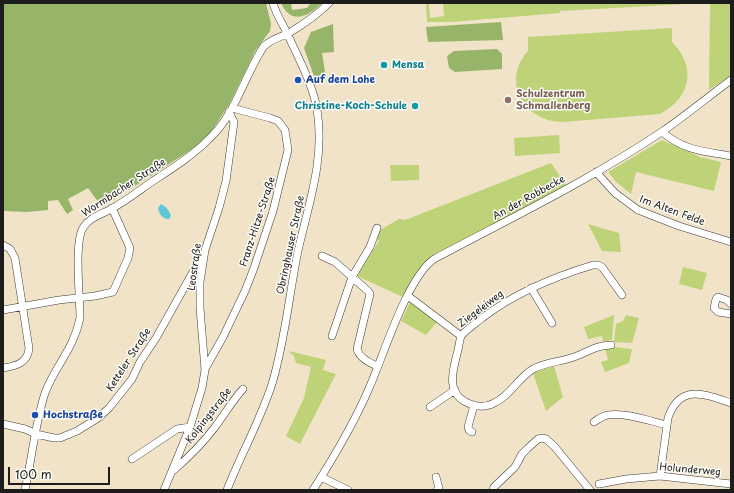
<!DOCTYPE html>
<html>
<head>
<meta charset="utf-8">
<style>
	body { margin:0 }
	#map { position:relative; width:734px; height:493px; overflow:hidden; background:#f1e3c7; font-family:"Playpen Sans",sans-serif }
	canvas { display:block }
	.frame { position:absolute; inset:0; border:4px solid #1c1c1c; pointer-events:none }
	.scale { position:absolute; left:8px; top:467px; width:102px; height:18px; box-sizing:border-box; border:2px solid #1c1c1c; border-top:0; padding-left:5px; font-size:12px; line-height:14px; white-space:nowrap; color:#1c1c1c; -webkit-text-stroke:3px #fdfcf7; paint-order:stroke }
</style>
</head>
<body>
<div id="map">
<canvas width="734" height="493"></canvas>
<div class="frame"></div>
<div class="scale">100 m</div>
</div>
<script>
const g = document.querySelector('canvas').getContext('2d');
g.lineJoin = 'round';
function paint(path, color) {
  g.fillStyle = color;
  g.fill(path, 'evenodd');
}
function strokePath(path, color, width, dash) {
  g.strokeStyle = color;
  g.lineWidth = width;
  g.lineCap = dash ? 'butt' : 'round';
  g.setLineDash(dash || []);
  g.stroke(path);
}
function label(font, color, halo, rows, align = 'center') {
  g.font = font + ' "Playpen Sans",sans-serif';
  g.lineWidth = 3;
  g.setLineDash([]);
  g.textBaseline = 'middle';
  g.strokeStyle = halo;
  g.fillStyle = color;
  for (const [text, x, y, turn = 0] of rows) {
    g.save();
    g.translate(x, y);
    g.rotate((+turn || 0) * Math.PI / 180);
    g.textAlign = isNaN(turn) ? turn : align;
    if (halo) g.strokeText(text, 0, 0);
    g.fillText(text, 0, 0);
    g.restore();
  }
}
const green = new Path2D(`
	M426 3H429L430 18 444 16 443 3 686 4 560 11V13L451 22H427Z
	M710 3H731V75L709 90Z
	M672 28V42C697 67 691 98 660 114L562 122C523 121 501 81 528 51V37Z
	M559 135 560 153 515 156 514 138Z
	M662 140 700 157 721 162 714 191 636 172 631 194 615 181 608 172Z
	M551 163 566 185 485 229 431 256 414 276 403 297 357 276 379 241 377 239 380 230 399 219 405 220Z
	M390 165H419V180L391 181Z
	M588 224 619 233 621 252 602 251Z
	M683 267 707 273 702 290 679 284Z
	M410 302 437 322 426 335 401 321Z
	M614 315 612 340 603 341 602 336 588 339 584 327Z
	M626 315 639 318 632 343 614 342 616 324 623 321Z
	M614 347 632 349 629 363 605 372 601 362 608 360 605 349Z
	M289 351 326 360 323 370 336 374 300 444 286 436 304 398 311 367 296 363 294 356Z
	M554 366 563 397 546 411 533 373Z`);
const forest = new Path2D(`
	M3 3H266L271 24 270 31 255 51 230 103 205 141 102 207 88 188 68 199 73 210 67 214 58 200 48 201V210L27 212 3 211Z
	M281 3H291L292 10 307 8 311 3H322C308 17 291 25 281 3Z
	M501 22 503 40 428 42 426 27Z
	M333 24 334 52 322 53 326 78 315 79 304 48 311 32Z
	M497 49 502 54V69L455 72 449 68 447 56 454 51Z`);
const water = new Path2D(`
	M161 204C166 206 170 212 171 216L169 219C162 219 159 214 158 208Z`);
const minor = new Path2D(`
	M662 132C685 151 703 151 731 156
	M596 172 615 193 638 210 679 226 731 242
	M3 245 10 249 15 258 29 348C28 363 16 366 3 368
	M322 256 335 262 368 291 370 294 357 349C359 358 370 363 377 366
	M531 288 552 323
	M408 296 461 336C467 329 475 324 482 318 515 293 553 277 593 265H598L602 267 622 295
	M731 304 727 300 718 297 716 299 714 308 718 312 731 314
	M3 310 59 300 95 296 113 292 128 258 130 248 112 208
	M332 336 352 277 370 247 377 228
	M461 336C459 342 459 348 457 354 452 373 446 395 470 404 478 407 487 407 494 403 510 396 518 378 533 369 546 362 560 362 574 357 589 352 593 346 611 345
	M205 369 223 337 245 291 254 268 273 211 288 150 285 130 278 121 270 118 232 108
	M430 407 455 390
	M594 422C598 419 603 416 608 415 625 412 650 421 667 425
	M3 424 25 429 36 434 54 438H60L77 431 98 418 109 408 132 379 140 362 156 338 203 254
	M472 432 469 430 468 427 474 405
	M132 459 177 429 190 427
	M174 470C189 457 203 443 215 427 225 414 232 401 243 389
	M660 476 668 418C680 383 704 394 731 403
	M321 477 348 490
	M436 477 439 488 437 490
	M599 484 626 479 660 476 731 484
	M25 490C32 458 35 424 45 393 55 366 74 349 80 318 80 298 74 242 83 228 89 217 103 214 113 208 127 200 140 190 153 181 173 168 192 156 209 139 236 114 244 76 264 46 272 39 280 37 289 33 304 24 317 15 329 3
	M164 490 190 427 202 388 205 370 200 308V282L205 250 219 208 226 181 234 122 229 112
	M227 490C241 454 260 421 272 384 285 341 289 295 298 251 309 202 325 160 317 109 313 85 297 55 287 33 282 23 276 14 273 3
	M313 490C334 457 355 422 370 386 384 354 407 278 434 259 511 218 590 180 663 131 686 115 708 97 731 80
	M493 490 494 487 515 467 522 454 528 448 538 439 542 438 546 439 554 446 590 490`);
const markers = [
	[384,65,4,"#0f9aa8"],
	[298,80,4,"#1a4fb4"],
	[508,100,4,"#8d6e63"],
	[415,106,4,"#0f9aa8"],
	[35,415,4,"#1a4fb4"]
];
const cultureNames = [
	["Mensa",392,65],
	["Christine-Koch-Schule",407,106,"right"]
];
const transitNames = [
	["Auf dem Lohe",306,80],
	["Hochstraße",43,415]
];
const educationNames = [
	["Schulzentrum",516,94],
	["Schmallenberg",516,106]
];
const streetNames = [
	["Wormbacher Straße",124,188,-33],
	["An der Robbecke",529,198,-29],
	["Im Alten Felde",672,211,20],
	["Franz-Hitze-Straße",258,222,-72],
	["Obringhauser Straße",291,245,-78],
	["Leostraße",195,267,-82],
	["Ziegeleiweg",481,309,-37],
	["Ketteler Straße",129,360,-57],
	["Kolpingstraße",209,416,-52],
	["Holunderweg",690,470,5]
];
paint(green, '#bed377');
paint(forest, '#96b568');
paint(water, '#5ec8d9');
strokePath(minor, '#3c3a36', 8);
strokePath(minor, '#fff', 7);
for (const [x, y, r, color] of markers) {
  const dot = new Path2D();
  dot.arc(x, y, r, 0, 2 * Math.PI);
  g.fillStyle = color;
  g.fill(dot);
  strokePath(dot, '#fdfcf7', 1.5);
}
label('bold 10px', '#0d838f', '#fdfcf7', cultureNames, 'left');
label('bold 10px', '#164399', '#fdfcf7', transitNames, 'left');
label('bold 10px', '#785e54', '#fdfcf7', educationNames, 'left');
label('10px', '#1c1c1c', '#fdfcf7', streetNames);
</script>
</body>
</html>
